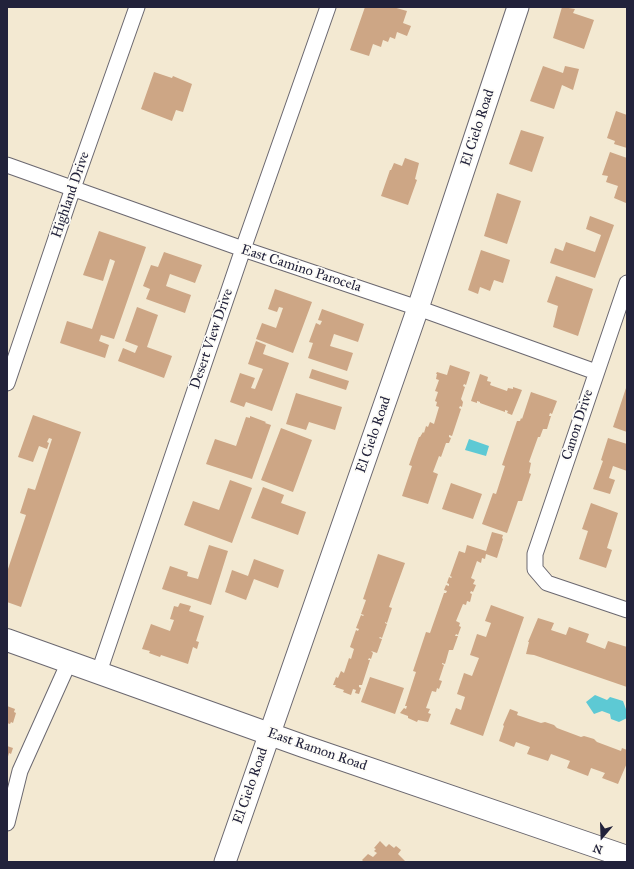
<!DOCTYPE html>
<html>
<head>
<meta charset="utf-8">
<style>
	body { margin:0 }
	#map { position:relative; width:634px; height:869px; overflow:hidden; background:#f3e9d2; font-family:"IM FELL Great Primer",serif }
	canvas { display:block }
	.frame { position:absolute; inset:0; border:8px solid #22223b; pointer-events:none }
	.north { position:absolute; left:582px; top:817px; width:40px; height:40px; -webkit-text-stroke:3px #fdfcf7; paint-order:stroke; rotate:199deg; font-size:11px; font-weight:700; line-height:16px; text-align:center; color:#22223b }
	.north::after { content:''; display:block; margin:auto; width:14px; height:18px; background:#22223b; clip-path:polygon(50% 0,100% 100%,50% 72%,0 100%) }
</style>
</head>
<body>
<div id="map">
<canvas width="634" height="869"></canvas>
<div class="frame"></div>
<div class="north">N</div>
</div>
<script>
const g = document.querySelector('canvas').getContext('2d');
g.lineJoin = 'round';
function paint(path, color) {
  g.fillStyle = color;
  g.fill(path, 'evenodd');
}
function strokePath(path, color, width, dash) {
  g.strokeStyle = color;
  g.lineWidth = width;
  g.lineCap = dash ? 'butt' : 'round';
  g.setLineDash(dash || []);
  g.stroke(path);
}
function label(font, color, halo, rows, align = 'center') {
  g.font = font + ' "IM FELL Great Primer",serif';
  g.lineWidth = 3.5;
  g.setLineDash([]);
  g.textBaseline = 'middle';
  g.strokeStyle = halo;
  g.fillStyle = color;
  for (const [text, x, y, turn = 0] of rows) {
    g.save();
    g.translate(x, y);
    g.rotate((+turn || 0) * Math.PI / 180);
    g.textAlign = isNaN(turn) ? turn : align;
    if (halo) g.strokeText(text, 0, 0);
    g.fillText(text, 0, 0);
    g.restore();
  }
}
const water = new Path2D(`
	M469 439 489 446 486 456 465 450Z
	M595 695 607 700 610 697 623 701 627 712V718L619 722 611 719 610 714 602 711 594 714 586 702Z`);
const building = new Path2D(`
	M365 7H393L407 11 403 23 411 26 407 36 397 32 395 39 390 37 388 42 383 40 381 47 373 44 369 56 350 50Z
	M562 7 575 9 573 13 594 20 584 49 553 38Z
	M543 66 563 73 565 66 579 69 573 90 562 85 554 109 530 101Z
	M154 72 172 78 173 76 192 84 183 112 176 110 172 121 141 109Z
	M616 111 627 115V148L614 144 615 141 607 138Z
	M521 130 544 137 532 172 509 164Z
	M610 152 627 158 626 203 614 198 618 186 606 182 608 176 602 175Z
	M405 158 419 163 415 179 417 180 408 205 381 196 390 170H391L394 163 402 166Z
	M497 193 521 201 507 244 484 236Z
	M590 216 614 225 595 278 550 263 555 248 563 251 566 242 595 252 601 235 586 229Z
	M99 231 146 247 114 339 101 335 99 341 109 345 105 358 60 343 67 321 92 329 115 261 110 259 103 281 83 275Z
	M481 250 510 260 503 283 494 280 490 291 480 287 478 294 468 290Z
	M164 252 202 265 195 283 170 274 166 286 191 295 185 313 146 299 150 289 143 286 151 265 158 267Z
	M556 276 593 289 578 336 553 327 558 306 547 302Z
	M275 289 312 302 293 353 256 339 262 323 276 328 283 308 279 307 277 312 268 309Z
	M137 307 158 315 147 347 172 356 164 378 118 361 123 348 135 353 138 346 125 341Z
	M322 309 364 324 358 342 334 334 330 346 353 353 347 371 308 358 313 343 309 342 316 323 320 325 322 321 318 320Z
	M256 341 266 345 263 354 289 363 272 411 246 402 244 407 230 402 240 373 255 378 251 388 255 389 263 369 248 364Z
	M450 365 470 372 466 385 464 384 463 386 465 387 461 399 463 402 462 407 460 406 459 408 461 409 452 436 449 435V437L451 438 449 443H446L441 457 439 456 433 472 438 474 428 504 402 496 412 466 409 465 419 437H420L423 432 424 433 426 426 428 427 430 422 434 424 439 407 436 406 437 402 435 401 438 392 435 391 439 380 436 379 437 374H436L437 372 447 375Z
	M312 369 349 381 346 390 309 378Z
	M480 374 488 377 487 381 491 382 490 385 507 391 508 388 513 389V387L522 390 512 415 507 413 508 411 505 410V412L480 403V402L477 401V403L471 401Z
	M627 385V432L613 427Z
	M531 392 557 401 552 414 550 413 549 416H551L547 429H543L540 437H538L529 462 531 463 529 473 531 474 522 501H518L507 533 482 524 493 493 496 494 505 466 502 465 517 421H520L521 418 522 419Z
	M296 393 342 407 335 430 309 422 306 430 286 424Z
	M33 415 81 432 21 607 7 602V572L26 515 20 513 28 488 35 490 52 439 49 438 47 442 49 443 47 449 39 446 33 462 18 457Z
	M250 416 266 422 265 423 271 425 252 479 206 464 215 439 236 446 246 417 250 418Z
	M281 428 312 440 293 492 261 480Z
	M608 438 627 444V471L613 466 609 478 615 480 610 494 593 489 603 461 601 460Z
	M230 480 252 488 232 543 184 525 193 501 219 510Z
	M451 483 482 494 473 519 442 509Z
	M263 487 284 495 281 503 306 512 298 535 251 518Z
	M591 503 618 513 607 548 612 550 606 568 579 559 588 531 582 529Z
	M492 532 503 535 502 538 503 539 497 558 486 554 485 559 482 558 481 563 477 561 471 578 475 580 473 584 476 585 473 592 471 591 470 593 472 594 470 602 467 601 466 605 463 604 456 621 460 623 459 626 461 627 458 635 456 634 455 636H458L453 650H449L445 664 442 663V664L444 665 439 680 442 681 439 689 437 688 436 692 432 691 426 708 430 709 428 713 431 714 428 722 418 720 417 722 408 718V716L400 713 404 708 406 709 407 706H405L416 672 413 671 426 632 430 633 444 593H446L447 591 444 590 446 585 449 586V584L447 583 449 577 451 578 452 577 450 576 459 551 465 553 467 545 486 551Z
	M209 545 228 551 211 605 162 589 170 566 188 572 187 576 198 579Z
	M378 554 405 563 389 607 392 608 387 623 385 622V623L387 624 382 638 380 637 379 638 382 639 377 653 371 651 373 653 371 659 369 658 368 660H370L362 685H359V687L361 688 359 694 355 693 356 690 353 689 351 695 343 692 344 690 335 687 336 685H333L336 677 338 678 341 671 344 673 349 658 351 659 354 649 350 647 356 630 358 631 359 629 356 628 361 615 363 616 364 615 361 614 366 600 363 599Z
	M254 559 284 570 278 588 254 579 246 600 225 592 232 570 248 576Z
	M180 603 191 606 189 611 204 616 196 641 199 642 197 649 193 647 188 664 161 655 160 657 149 653 150 651 142 649 151 624 170 631 174 620 170 619 174 606 178 607Z
	M491 605 524 617 483 736 450 724 456 708 461 710 465 697 457 694 464 673 472 676 479 658 470 655 477 634 486 637 491 623 485 621Z
	M538 618 554 623 551 630 566 635 569 627 589 634 586 642 605 649 608 641 627 647V687L534 655 526 654 529 642H528Z
	M370 677 404 688 395 714 361 702Z
	M7 706 15 709 14 712 16 713 13 723 11 722 10 724 7 723Z
	M510 709 518 712 517 715 541 723 545 722 554 725 557 728 581 737 584 736 594 739 597 742 621 751 622 748 627 750V763L618 784 602 778 605 773 591 768 588 776 567 768 570 761 551 754 548 761 527 754 530 747 516 742 514 747 499 741 504 726 503 725Z
	M7 746 13 748 11 754 9 753 7 760Z
	M380 841 386 847 389 844 394 848 396 846 401 850 398 854 406 862H364L362 860 368 854 373 857 377 853 374 851 376 849 374 848Z`);
const street = new Path2D(`
	M7 165 243 249 418 308 596 372
	M627 283 535 554V569L547 583 627 610
	M7 383 73 188 137 7
	M99 672 243 249 328 7
	M7 823 20 771 69 662`);
const secondary = new Path2D(`
	M225 862 418 308 518 7`);
const primary = new Path2D(`
	M7 640 303 746 627 857`);
const streetNames = [
	["El Cielo Road",478,128,-72],
	["Highland Drive",71,195,-71],
	["East Camino Parocela",301,269,18],
	["Desert View Drive",212,339,-71],
	["Canon Drive",578,425,-72],
	["El Cielo Road",374,435,-71],
	["East Ramon Road",317,750,19],
	["El Cielo Road",251,786,-71]
];
paint(water, '#5dc9d4');
paint(building, '#cda685');
strokePath(street, '#6b6870', 17);
strokePath(secondary, '#6b6870', 23);
strokePath(primary, '#6b6870', 24);
strokePath(street, '#fff', 15);
strokePath(secondary, '#fff', 21);
strokePath(primary, '#fff', 22);
label('14px', '#22223b', '#fdfcf7', streetNames);
</script>
</body>
</html>
